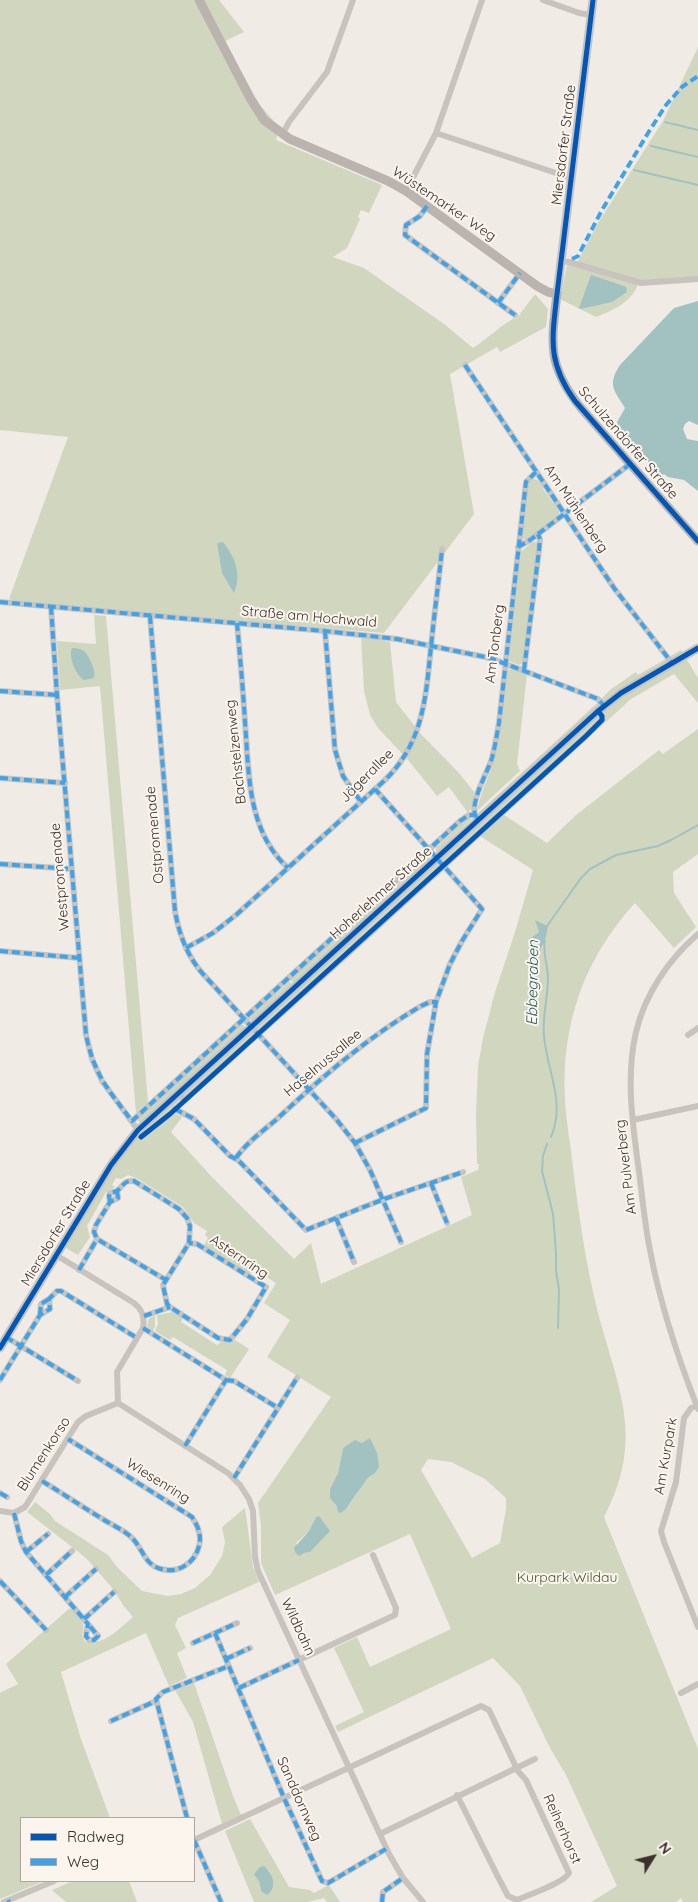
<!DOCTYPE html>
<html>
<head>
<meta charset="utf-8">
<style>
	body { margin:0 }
	#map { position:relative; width:698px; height:1902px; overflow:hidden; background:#f0ebe5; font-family:Quicksand,sans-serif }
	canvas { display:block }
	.legend { position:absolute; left:20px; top:1817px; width:175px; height:65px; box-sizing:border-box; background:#fbf5ee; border:1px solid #aea6a0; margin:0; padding:6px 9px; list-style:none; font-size:15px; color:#3b302b }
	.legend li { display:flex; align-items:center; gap:10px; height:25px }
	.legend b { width:25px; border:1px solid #aea6a0 }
	.north { position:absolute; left:628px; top:1832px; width:50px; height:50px; -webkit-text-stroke:4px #fbf5ee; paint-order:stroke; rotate:54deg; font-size:14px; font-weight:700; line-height:20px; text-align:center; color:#3b302b }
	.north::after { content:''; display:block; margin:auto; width:18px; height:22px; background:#3b302b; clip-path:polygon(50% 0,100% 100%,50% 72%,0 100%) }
</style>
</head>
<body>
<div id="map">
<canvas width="698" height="1902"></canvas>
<ul class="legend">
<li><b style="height:6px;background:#0057b8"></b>Radweg</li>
<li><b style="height:6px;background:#3fa3eb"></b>Weg</li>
</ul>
<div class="north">N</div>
</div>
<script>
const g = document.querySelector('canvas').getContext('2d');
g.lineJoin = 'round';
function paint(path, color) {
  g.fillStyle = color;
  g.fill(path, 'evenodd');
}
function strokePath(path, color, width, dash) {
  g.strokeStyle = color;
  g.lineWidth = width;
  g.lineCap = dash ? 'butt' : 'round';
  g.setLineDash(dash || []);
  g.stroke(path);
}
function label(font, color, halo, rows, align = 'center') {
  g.font = font + ' Quicksand,sans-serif';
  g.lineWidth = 4;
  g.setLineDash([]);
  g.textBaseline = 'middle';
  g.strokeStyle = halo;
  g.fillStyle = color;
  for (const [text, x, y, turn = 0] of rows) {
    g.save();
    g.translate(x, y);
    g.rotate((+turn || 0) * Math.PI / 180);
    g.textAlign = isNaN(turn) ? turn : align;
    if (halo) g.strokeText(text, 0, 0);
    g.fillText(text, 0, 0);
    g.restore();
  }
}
const green = new Path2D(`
	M0 0H219L244 32 225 41 259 104 279 127 276 140 382 185 369 213 361 210 358 217 360 219 347 248 333 257 364 268 444 324 473 348C488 338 499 327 514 318L516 319 535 294 548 309 546 327 500 352 497 347 450 374 474 514 384 633 52 605 16 601 9 599 68 437 0 430Z
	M698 47V277L639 281C634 301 614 310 596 317L560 299 567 265 578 261 598 223 663 121Z
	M533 479 538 480 544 487 543 489 559 511V514L526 540 522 538 528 484Z
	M532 542H536L538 544 524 662 519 665 509 661 521 552Z
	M94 615 106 616 148 1102 136 1113 100 686 60 690 57 641 96 644Z
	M361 636 390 642 396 702 420 733 459 773 474 792 471 809 468 813 449 787 437 796 409 761 378 728 370 715 364 691Z
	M681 650 698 678V703L674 674 631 699 504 815 547 843 575 816 659 750 663 754 698 729V854L673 872 674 893 696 927 674 948 635 903C584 959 561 1024 565 1100 566 1123 571 1145 573 1168 579 1217 586 1265 598 1313 619 1391 645 1439 604 1517L698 1749V1902H683L681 1898 676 1902H591L617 1886 566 1775 550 1748 520 1686 493 1658 338 1732 335 1726 364 1712 334 1648 357 1637 370 1667 451 1629 410 1534 275 1595 261 1563V1526L258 1503 331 1397 267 1357 290 1320 264 1303 276 1283 254 1269 249 1276 203 1247 208 1238 205 1235 207 1231 194 1223 183 1207 138 1179 128 1175 121 1179 116 1178 112 1185 115 1187 106 1192 87 1226 90 1237 78 1255 66 1248 113 1167 144 1129 477 814 596 704 611 689 636 672 638 675ZM480 836 533 870 515 932 495 992 483 1038 478 1066 476 1114 477 1164H479L478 1170 461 1177 472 1215 321 1284 311 1243 294 1259 211 1176 171 1132 182 1117 170 1110 437 870ZM537 926H547L543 947 539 952 531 937 540 932ZM362 1443 375 1473C359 1482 355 1507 338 1512L330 1489 338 1473 343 1448ZM428 1459 451 1462 485 1479 506 1498V1509L500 1543 472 1558 421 1470ZM316 1517 310 1552 304 1553 296 1543 309 1531Z
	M512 669 527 674 517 764 520 771 477 811C480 794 488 779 493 763 502 735 504 704 507 674L508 670Z
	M468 817 474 820 438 851H436V846H438Z
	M426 855 430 856 428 862 353 929H351V924Z
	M346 931 348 933 294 984 290 979 342 932Z
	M288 980 292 984 253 1021 249 1020 248 1017 285 986V984Z
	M239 1025H244V1028L141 1123 138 1121V1118Z
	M173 1312 183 1318 181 1322 217 1345 221 1342H231L235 1340 249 1349 230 1378 225 1375 227 1370 173 1337 170 1340 155 1331 158 1324 157 1315Z
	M155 1316V1327L152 1332 147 1326 149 1318Z
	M35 1502 50 1514 55 1521 108 1555 118 1568 142 1591 168 1596 181 1594 195 1588 210 1575 222 1556 225 1542 222 1527 245 1508 253 1567 259 1582 178 1618 175 1625 186 1648 177 1653 187 1678 169 1686 146 1633 61 1672 81 1739 110 1818H21V1881H44L0 1899V1693L18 1684 6 1664 70 1608C79 1617 87 1623 82 1635L85 1642C104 1646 120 1628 133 1617L123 1605 114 1590 86 1558 27 1512Z
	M194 1683 233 1796 241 1815 222 1824 193 1722 175 1690Z
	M250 1819 289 1887 310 1890 314 1893 329 1885 340 1902H327L324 1898 308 1902H254L225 1831ZM269 1870 273 1883 261 1891 259 1881Z
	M73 1881H129L137 1902H66L52 1890Z`);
const water = new Path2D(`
	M591 275 624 286 626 287 627 292 612 302 580 309 579 308Z
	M698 301V425L689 421 685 424 683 429 687 439 698 441V491L684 480 668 477 664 474 661 477 616 424 625 408C614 390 607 385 620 365L674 308Z
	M223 542C235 557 242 574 234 593L222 573 217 543Z
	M72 648C76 648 81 649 84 651 90 657 96 671 94 678L84 680C76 675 68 657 72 648Z
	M535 920 547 926 545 941 539 953 537 948H531L529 939 539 932Z
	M370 1438 377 1453 379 1467 375 1473 368 1478 345 1510 340 1513 338 1512 336 1505 330 1498V1489L338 1473 343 1448 355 1440 362 1443Z
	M319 1516 330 1531 310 1552 304 1553 299 1556 295 1552 294 1548 309 1531 316 1517Z
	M264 1866C273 1874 278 1887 267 1895L261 1891 259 1881 254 1874 260 1867Z`);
const stream = new Path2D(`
	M665 122 698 130
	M651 146 698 157
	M634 170 698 185
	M545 936 547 926 581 878 590 869 616 855 658 846 671 840 698 825
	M545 941C542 950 548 967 548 978 548 998 542 1016 544 1036 547 1072 566 1101 551 1137
	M547 1144 543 1156 542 1171 553 1214 556 1253V1271L559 1289 558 1328`);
const minor = new Path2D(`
	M543 0 579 13 591 15
	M436 133 565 176 571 177
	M282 135 289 122 327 72 353 0
	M406 191 436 133 482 0
	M427 206 420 216 406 225 405 235 515 315
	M561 261 569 262 641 283 698 279
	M498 303 520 273
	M465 365 614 588 672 663
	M518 547 530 540 630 464
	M0 602 325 631 397 639 490 658 598 699 604 706
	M51 607 57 695 86 1035 92 1059 102 1081 138 1130
	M150 616 175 911C179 934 187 956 203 974L336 1119 355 1143 370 1170 401 1242
	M237 623C240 656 243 689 245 722 249 773 247 831 288 868
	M325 631 335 750 343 776 361 802
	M524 670 539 550 540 539 538 534
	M0 691 57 695
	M0 778 65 783
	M476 817C468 804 488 772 492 758 495 746 497 734 499 723L526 482 536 472
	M0 864 72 869
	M698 934C669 959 645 994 636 1032 626 1075 632 1120 638 1164 642 1192 644 1221 650 1250 660 1304 678 1358 698 1409
	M186 948 213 933 236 915 385 780C426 740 426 691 432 637 435 608 439 579 442 549
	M0 951 79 958
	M688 1035 698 1028
	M178 1093 185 1100 354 948 586 736 602 720V716L598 711
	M175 1109 194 1119 230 1156 238 1160 306 1230 384 1199 463 1172
	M633 1120 698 1106
	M132 1121 460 821 469 815H474
	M355 1143 426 1108 427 1054 436 1002 450 964 462 941 482 909 375 789
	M236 1158C246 1143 263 1131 277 1119 322 1077 368 1037 421 1006L430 1002H436
	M431 1183 447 1223
	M117 1191 118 1198 110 1202 96 1225 94 1232 97 1239 166 1280
	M110 1202 109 1196 110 1193C113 1192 116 1192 118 1190 124 1185 124 1180 134 1181L179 1209 187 1218 190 1226 189 1243 163 1285 167 1304 170 1307 218 1338 230 1340 247 1319 266 1287 197 1244 189 1243
	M336 1218 354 1262
	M56 1255 134 1303C143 1310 145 1318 143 1328L117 1372 118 1403
	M79 1270 97 1239
	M40 1315 41 1304 49 1299
	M144 1316 170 1307
	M143 1328 226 1380 185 1446
	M6 1337 78 1381
	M0 1380 40 1315 50 1309 49 1299 57 1291H61L137 1338
	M226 1380 234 1381 278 1408
	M118 1403 228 1473 240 1485 249 1499 253 1511 255 1557 258 1571 389 1854 403 1878 423 1902
	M697 1406 691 1408 684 1418 676 1482 661 1531 664 1542 698 1627
	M234 1478 297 1378
	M42 1481C62 1493 81 1506 101 1518 110 1524 122 1529 130 1536 143 1547 143 1564 161 1569 178 1574 195 1563 199 1546 202 1535 198 1526 192 1517L68 1439
	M0 1493 7 1497
	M0 1511 14 1513 25 1507 78 1422 86 1416 118 1403
	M14 1513 21 1541 26 1552 88 1624 86 1636 89 1640H94L98 1636 88 1624
	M26 1552 48 1534
	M46 1575 72 1551
	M0 1581 46 1630
	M65 1597 96 1569
	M84 1619 114 1592
	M215 1633 284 1798 322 1881 328 1883 386 1849
	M193 1643 237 1623
	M226 1659 250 1648
	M239 1688 395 1615 396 1608 373 1555
	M681 1693 698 1684
	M111 1721 156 1701
	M457 1795 497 1875 508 1896 517 1900C528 1895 564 1883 569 1873L526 1780 515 1768
	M187 1818 156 1699 163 1692 229 1666
	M380 1834 535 1759
	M194 1840 481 1706 489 1710 516 1767
	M194 1840 221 1902
	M4 1902 54 1881
	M382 1902 383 1892 403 1878`);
const tertiary = new Path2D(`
	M557 294 593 0
	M0 1348 111 1165 138 1130 598 711 621 693 698 648`);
const secondary = new Path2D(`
	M199 0 250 98 264 120 290 139 388 181 406 191 537 286 548 292 557 294C551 344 547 366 581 408L698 541`);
const quiet = new Path2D(`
	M427 206 420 216 406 225 405 235 515 315
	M572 259 578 256 602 210 648 133 666 105 682 87 698 76
	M498 303 520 273
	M465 365 614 588 672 663
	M518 547 530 540 630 464
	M0 602 325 631 397 639 490 658 598 699 604 706
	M51 607 57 695 86 1035C94 1074 108 1090 132 1121L460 821 469 815H474
	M150 616 175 911C179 934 187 956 203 974L336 1119 355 1143 370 1170 401 1242
	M237 623C240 656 243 689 245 722 249 773 247 831 288 868
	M325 631 335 750 343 776 361 802
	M524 670 539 550 540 539 538 534
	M0 691 57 695
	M0 778 65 783
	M477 818C467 807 488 772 492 758 495 747 497 735 499 723L526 482 536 472
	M0 864 72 869
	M186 948 213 933 236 915 385 780C426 740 426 691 432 637 435 608 439 579 442 549
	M0 951 79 958
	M175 1109 194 1119 230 1156 238 1160 306 1230 384 1199 463 1172
	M355 1143 426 1108 427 1054 436 1002 450 964 462 941 482 909 375 789
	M236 1158C246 1143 263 1131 277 1119 322 1077 368 1037 421 1006L430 1002H436
	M431 1183 447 1223
	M117 1191 118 1198 110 1202 96 1225 94 1232 97 1239 166 1280
	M110 1202 109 1196 110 1193C113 1192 116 1192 118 1190 124 1185 124 1180 134 1181L179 1209 187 1218 190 1226 189 1243 163 1285 167 1304 170 1307 218 1338 230 1340 247 1319 266 1287 197 1244 189 1243
	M336 1218 354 1262
	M79 1270 97 1239
	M40 1315 41 1304 49 1299
	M144 1316 170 1307
	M143 1328 226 1380 185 1446
	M6 1337 78 1381
	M0 1380 40 1315 50 1309 49 1299 57 1291H61L137 1338
	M226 1380 234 1381 278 1408
	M234 1478 297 1378
	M42 1481C62 1493 81 1506 101 1518 110 1524 122 1529 130 1536 143 1547 143 1564 161 1569 178 1574 195 1563 199 1546 202 1535 198 1526 192 1517L68 1439
	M0 1493 7 1497
	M14 1513 21 1541 26 1552 88 1624 86 1636 89 1640H94L98 1636 88 1624
	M26 1552 48 1534
	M46 1575 72 1551
	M0 1581 46 1630
	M65 1597 96 1569
	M84 1619 114 1592
	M215 1633 284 1798 322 1881 328 1883 386 1849
	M193 1643 237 1623
	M226 1659 250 1648
	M239 1688 299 1660
	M111 1721 156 1701
	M187 1818 156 1699 163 1692 229 1666
	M194 1840 221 1902
	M8 1900 9 1902
	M382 1902 383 1892 403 1878`);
const cycleway = new Path2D(`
	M593 0 557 294C552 339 547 362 575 401L698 541
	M141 1137 170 1114 586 736 602 720V716L598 711
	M0 1348 111 1165 138 1130 598 711 621 693 698 648`);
const streetNames = [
	["Miersdorfer Straße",564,145,-83],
	["Wüstemarker Weg",444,204,34],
	["Schulzendorfer Straße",628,443,49],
	["Am Mühlenberg",576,509,56],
	["Straße am Hochwald",309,617,5],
	["Am Tonberg",495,644,-83],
	["Bachstelzenweg",236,752,-96],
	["Jägerallee",367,776,-45],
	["Ostpromenade",155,835,-95],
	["Westpromenade",60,877,-95],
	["Hoherlehmer Straße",381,893,-42],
	["Haselnussallee",323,1063,-40],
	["Am Pulverberg",626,1167,-97],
	["Miersdorfer Straße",56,1233,-59],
	["Asternring",239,1257,34],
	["Blumenkorso",44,1454,-57],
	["Am Kurpark",666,1456,-80],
	["Wiesenring",158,1481,32],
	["Wildbahn",298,1627,65],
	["Sanddornweg",299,1799,66],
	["Reiherhorst",562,1829,66]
];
const parkNames = [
	["Kurpark Wildau",567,1578]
];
const waterNames = [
	["Ebbegraben",533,983,-89]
];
paint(green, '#d1d6bf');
paint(water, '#a1c2c1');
strokePath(stream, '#a1c2c1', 2);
strokePath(minor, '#c9c3be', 6);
strokePath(tertiary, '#c9c3be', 9);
strokePath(secondary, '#bab3ae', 9);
strokePath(quiet, '#3fa3eb', 4, [8, 4]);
strokePath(cycleway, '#0057b8', 5);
label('14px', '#3b302b', '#fbf5ee', streetNames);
label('14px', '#4a5a2e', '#fbf5ee', parkNames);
label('italic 15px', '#1f5a5e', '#fbf5ee', waterNames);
</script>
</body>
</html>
